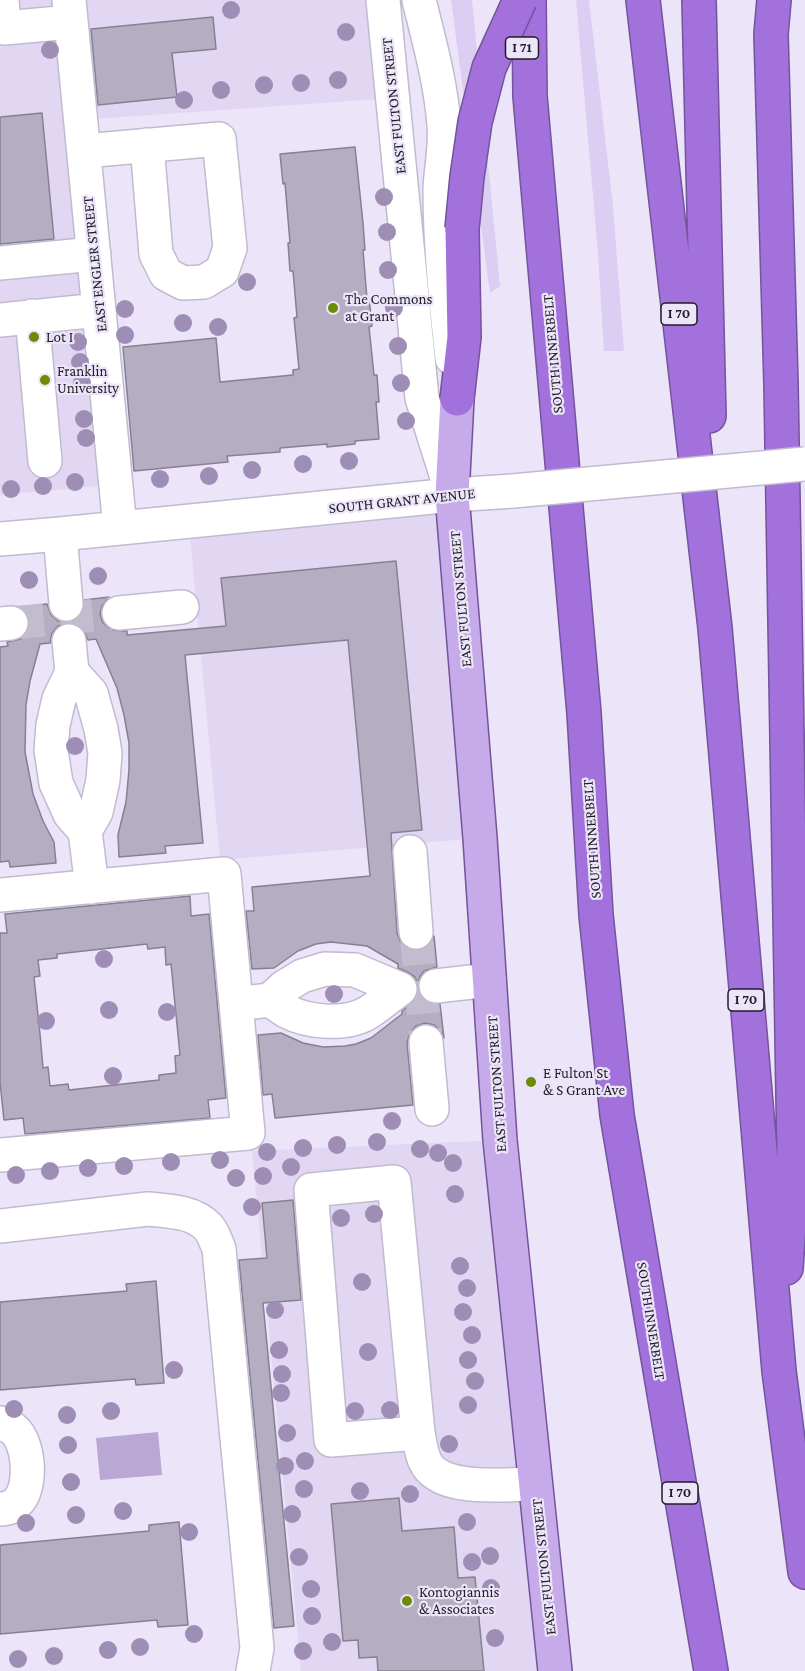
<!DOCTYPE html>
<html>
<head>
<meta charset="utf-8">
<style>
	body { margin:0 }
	canvas { display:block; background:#ece4f9 }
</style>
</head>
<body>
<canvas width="805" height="1671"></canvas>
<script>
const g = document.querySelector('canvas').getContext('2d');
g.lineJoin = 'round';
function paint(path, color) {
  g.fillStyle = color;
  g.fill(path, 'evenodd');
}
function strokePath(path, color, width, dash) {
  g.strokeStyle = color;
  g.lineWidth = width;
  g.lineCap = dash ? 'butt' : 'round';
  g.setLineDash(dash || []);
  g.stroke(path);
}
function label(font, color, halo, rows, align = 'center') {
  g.font = font + ' "Crimson Pro",serif';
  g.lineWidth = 4.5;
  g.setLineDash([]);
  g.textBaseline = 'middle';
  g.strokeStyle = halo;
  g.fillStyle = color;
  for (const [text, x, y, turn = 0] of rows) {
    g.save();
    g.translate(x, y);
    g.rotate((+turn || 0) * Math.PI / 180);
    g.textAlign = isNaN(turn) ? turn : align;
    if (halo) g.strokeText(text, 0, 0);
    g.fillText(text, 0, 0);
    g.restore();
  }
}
const built = new Path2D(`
	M0 0H383L393 98 80 120 99 486 0 495Z
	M452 495 480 838 220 860 189 525Z
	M500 1140 557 1671H301L252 1151Z`);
const green = new Path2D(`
	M451 0H472L500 286 490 293Z
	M576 0H589L613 206 624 351H604L598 253Z`);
const water = new Path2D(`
	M158 1432 162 1475 100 1480 96 1438Z`);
const building = new Path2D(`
	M213 17 216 49 172 53 177 97 98 105 91 29Z
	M42 113 54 239 0 244V117Z
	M355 147 363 223 365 250H363L367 299 369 298 372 326 369 327 374 375H377L379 402H376L379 439 355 441V444L327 447V444L280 448V452L227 456 228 462 134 471 123 347 216 338 220 382 293 375V370L299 369 294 318 297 317 293 271H290L288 243H290L285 183 283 184 280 154Z
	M396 561 422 830 391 833 397 933 401 943 408 949 417 951 427 947 433 941 434 936 437 967 424 971 419 978 418 985 415 977 407 972 398 968V964L367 946 331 942 316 944 298 951 274 968 252 969 246 911H254L252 887 370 876 348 640 185 655 203 843 165 846 166 853 119 857 118 835 126 802 129 770V743L124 715 117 688 96 639 88 640 84 630 77 624 68 622 77 619 83 612 84 600 109 597 102 606 100 614 103 623 112 630 127 631V635L226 626 221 578Z
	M47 604 51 615 58 621 66 623 58 626 52 633 50 643 40 644 30 681 26 705 25 752 33 794 43 821 54 842 56 863 10 867 9 861 0 862V647L8 646 7 642 21 639 28 631 30 621 27 613 20 607Z
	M190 896 191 916 209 914 226 1098 208 1100 210 1118 25 1134 23 1118 4 1120 0 1082V933H7L5 914ZM147 944 148 949 165 947 166 965 171 964 180 1055 175 1056 176 1073 159 1075V1080L69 1090 68 1084 50 1086 48 1067 43 1068 40 1034 34 977 40 976 38 960 57 958V954Z
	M418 990 421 998 428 1003 440 1004 444 1038 441 1031 434 1025 425 1023 416 1026 409 1035 407 1044 413 1105 275 1118 272 1094 263 1095 258 1035 281 1033 303 1043 323 1047 345 1046 356 1044 371 1038 402 1014V1011L411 1004 417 997Z
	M293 1200 301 1300 263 1303 294 1626 274 1628 239 1260 267 1258 262 1203Z
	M156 1281 164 1383 136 1385 135 1379 0 1390V1302L127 1291 126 1284Z
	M399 1498 402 1531 454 1527 458 1578 475 1577 484 1671H378L377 1657 359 1658 358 1640 343 1641 331 1504Z
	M179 1522 188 1625 158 1627 157 1620 0 1634V1545L149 1531V1525Z`);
const minorTunnel = new Path2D(`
	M11 623 119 613
	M416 932 426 1042`);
const minor = new Path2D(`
	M2 0 4 28 71 22
	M69 0 120 528
	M383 0 422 398 451 490
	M419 0C429 41 441 83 444 125 446 146 441 168 440 189 440 246 446 302 452 358
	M84 151 219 139 230 248 222 271 204 282 183 283 166 274 156 254 147 145
	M0 263 94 254
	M32 316 45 461
	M0 320 99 310
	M60 534 66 604
	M0 539 60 534 452 495 513 491
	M119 613 182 607
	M0 624 11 623
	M69 641 72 672
	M85 831 96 812 103 780 105 753 101 729 91 693 72 672 59 699 53 725 51 750 56 783 70 814 85 831 92 887
	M410 852 416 932
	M0 895 224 874 248 1133 0 1155
	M436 986 489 980
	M236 1004 270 1000 284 987 302 976 325 969 355 970 400 989C390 996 380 1005 369 1012 347 1026 309 1023 286 1011 281 1008 276 1004 270 1000
	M426 1042 432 1109
	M0 1226 148 1209C168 1211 193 1211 208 1227 213 1232 216 1242 219 1249L257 1648 253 1671
	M0 1423C4 1425 10 1426 13 1429 29 1441 32 1483 20 1499 15 1506 8 1509 0 1509
	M418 1433 331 1440 311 1190 394 1182 418 1433C420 1442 421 1453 425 1461 439 1493 505 1484 535 1484`);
const major = new Path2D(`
	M457 399 452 495 480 838 500 1140 555 1671`);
const highway = new Path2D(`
	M529 0 530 96 584 713 596 915 617 1115 711 1671
	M643 0 715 628 779 1371 805 1572
	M699 0 709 416
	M774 0 771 34 781 384 794 1152 786 1268
	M457 399 464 337 462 229`);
const minorBridge = new Path2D(`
	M513 491 805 464`);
const highwayBridge = new Path2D(`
	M462 229 467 177 475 122 489 68 520 0`);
const trees = [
	[231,10],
	[346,32],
	[50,50],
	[338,80],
	[301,83],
	[264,85],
	[221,90],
	[184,100],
	[384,197],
	[387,232],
	[388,270],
	[247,282],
	[394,308],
	[125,309],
	[183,323],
	[218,327],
	[125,335],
	[78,342],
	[398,346],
	[80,362],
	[82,383],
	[401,383],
	[84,419],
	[406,421],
	[86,438],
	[349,461],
	[303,464],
	[252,470],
	[209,476],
	[160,479],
	[75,482],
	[43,486],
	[11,489],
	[98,576],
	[29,580],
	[75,746],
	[104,959],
	[334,994],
	[109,1010],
	[167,1012],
	[46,1021],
	[113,1076],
	[392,1121],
	[377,1142],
	[337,1145],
	[303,1148],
	[420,1149],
	[267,1152],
	[438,1153],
	[220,1160],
	[171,1162],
	[453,1163],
	[124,1166],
	[291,1167],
	[88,1168],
	[50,1171],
	[16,1175],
	[263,1176],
	[236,1178],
	[455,1194],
	[252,1207],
	[374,1214],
	[341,1218],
	[460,1266],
	[362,1282],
	[467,1288],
	[275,1310],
	[463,1312],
	[472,1335],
	[279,1350],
	[368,1352],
	[468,1360],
	[174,1370],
	[282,1374],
	[475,1381],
	[281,1393],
	[468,1405],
	[14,1409],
	[390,1410],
	[111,1411],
	[355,1411],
	[67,1415],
	[287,1433],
	[449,1444],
	[68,1445],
	[305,1461],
	[285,1466],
	[71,1482],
	[304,1489],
	[360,1491],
	[410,1494],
	[123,1511],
	[292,1514],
	[76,1515],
	[467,1522],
	[26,1523],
	[189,1532],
	[490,1556],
	[299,1557],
	[472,1562],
	[491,1588],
	[311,1589],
	[312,1616],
	[194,1634],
	[495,1638],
	[332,1642],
	[140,1647],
	[108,1650],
	[303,1651],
	[54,1656],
	[18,1659]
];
const markers = [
	[333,308,6,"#6d8a04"],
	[34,337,6,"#6d8a04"],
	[45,380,6,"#6d8a04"],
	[531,1082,6,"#6d8a04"],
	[407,1601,6,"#6d8a04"]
];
const shields = [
	[522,48,33],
	[679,314,36],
	[746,1000,36],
	[680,1493,36]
];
const shieldNames = [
	["I 71",522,48],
	["I 70",679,314],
	["I 70",746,1000],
	["I 70",680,1493]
];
const streetNames = [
	["EAST FULTON STREET",394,106,-96],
	["EAST ENGLER STREET",95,264,-96],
	["SOUTH INNERBELT",553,354,-95],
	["SOUTH GRANT AVENUE",402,501,-6],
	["EAST FULTON STREET",461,599,-95],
	["SOUTH INNERBELT",592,839,-94],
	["EAST FULTON STREET",497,1084,-94],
	["SOUTH INNERBELT",651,1321,81],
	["EAST FULTON STREET",544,1567,-96]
];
const poiNames = [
	["The Commons",345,299],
	["at Grant",345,316],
	["Lot I",46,337],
	["Franklin",57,371],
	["University",57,388],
	["E Fulton St",543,1073],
	["& S Grant Ave",543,1090],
	["Kontogiannis",419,1592],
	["& Associates",419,1609]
];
paint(built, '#e2d7f3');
paint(green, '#dccdf2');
paint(water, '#b9a8d3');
paint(building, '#b5adc2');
strokePath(building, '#878093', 1.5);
strokePath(minorTunnel, '#c3bcce', 33, [33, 16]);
strokePath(minor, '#c2bace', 36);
strokePath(major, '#74549c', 36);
strokePath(highway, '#74549c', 36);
strokePath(minor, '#fff', 33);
strokePath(major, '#c7aaea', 33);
strokePath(highway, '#a271dc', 33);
strokePath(minorBridge, '#c2bace', 36, []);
strokePath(highwayBridge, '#74549c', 36, []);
strokePath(minorBridge, '#fff', 33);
strokePath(highwayBridge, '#a271dc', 33);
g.fillStyle = '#9e8db5';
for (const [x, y] of trees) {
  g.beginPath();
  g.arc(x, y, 9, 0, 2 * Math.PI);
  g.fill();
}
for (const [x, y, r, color] of markers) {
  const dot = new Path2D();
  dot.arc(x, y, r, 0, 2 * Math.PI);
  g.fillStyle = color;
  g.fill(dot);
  strokePath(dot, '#ece4f9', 2);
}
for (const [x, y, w] of shields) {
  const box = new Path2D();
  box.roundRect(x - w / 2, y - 11, w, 22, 4.5);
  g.fillStyle = '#ece4f9';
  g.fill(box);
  strokePath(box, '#201d24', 1.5);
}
label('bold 14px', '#201d24', null, shieldNames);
label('15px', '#201d24', '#ece4f9', streetNames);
label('15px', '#201d24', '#ece4f9', poiNames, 'left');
</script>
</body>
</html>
